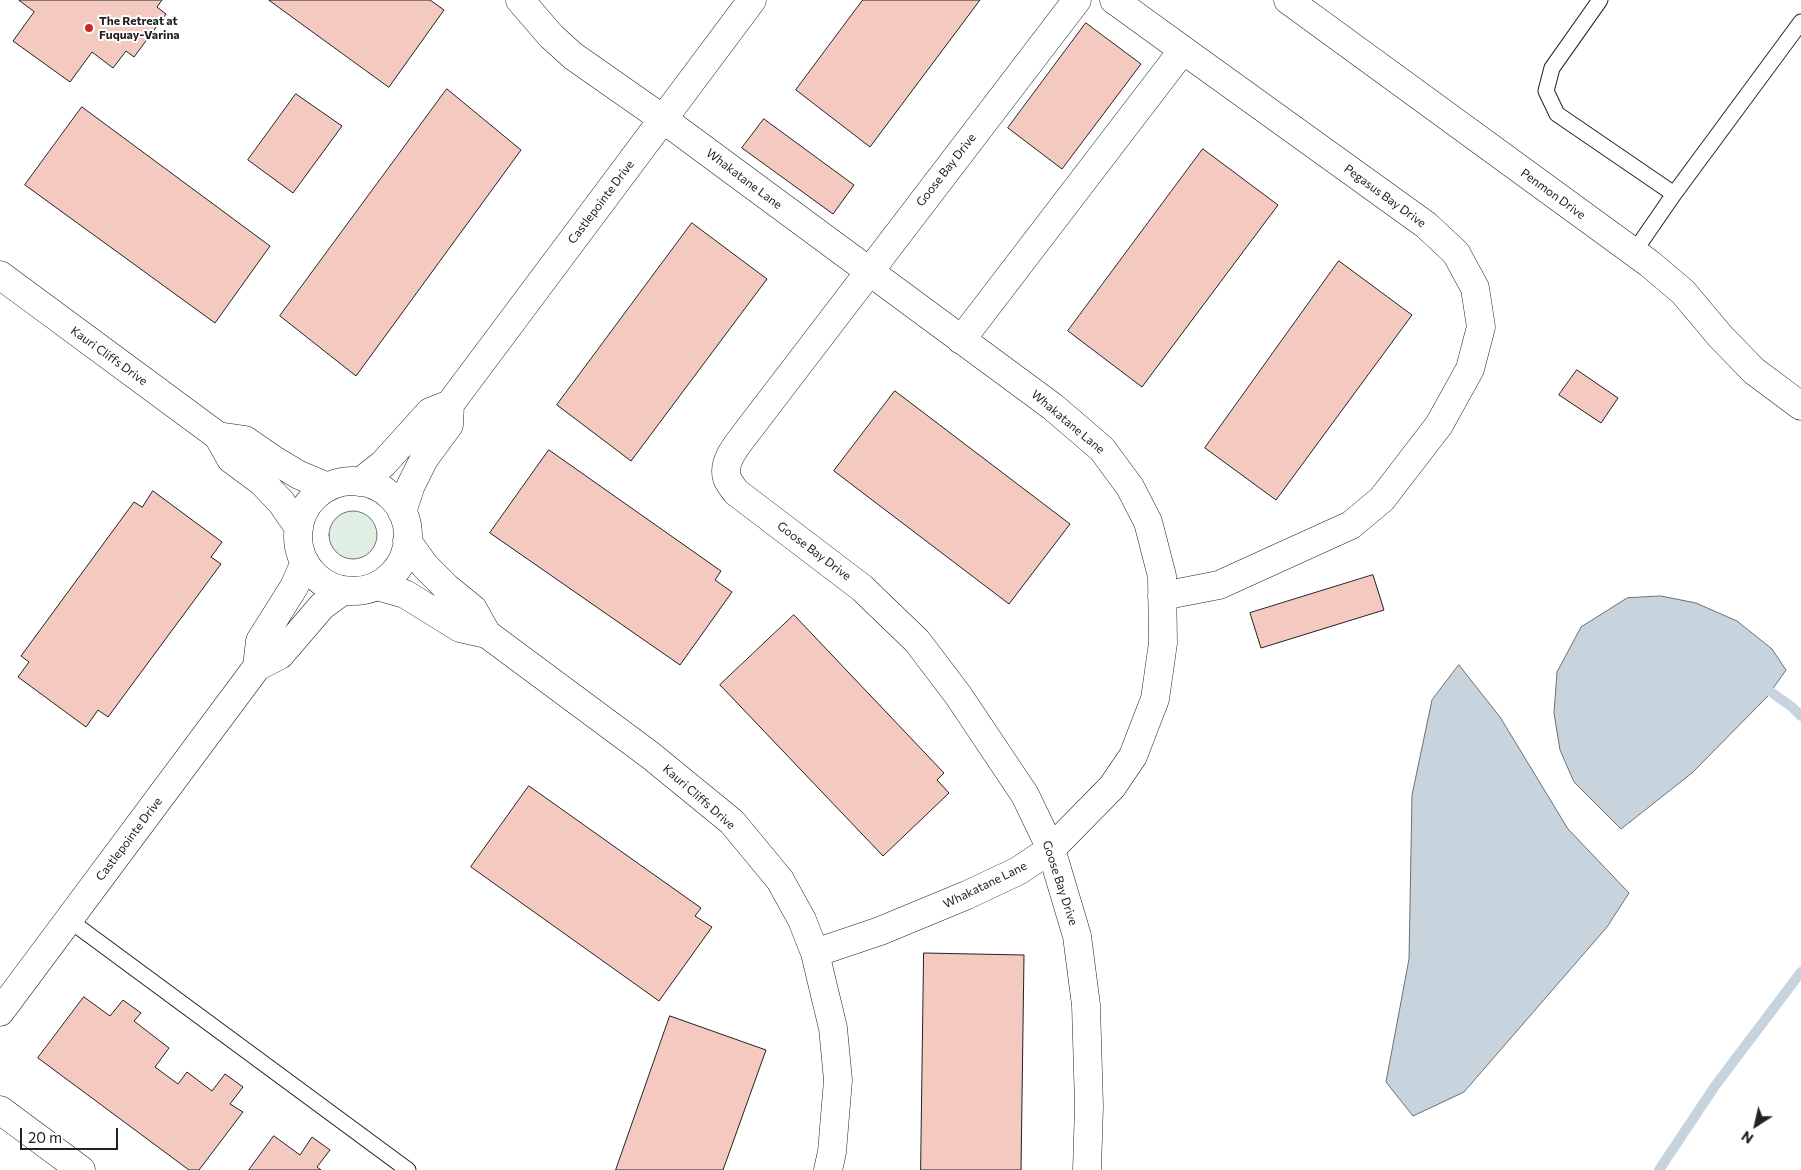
<!DOCTYPE html>
<html>
<head>
<meta charset="utf-8">
<style>
	body { margin:0 }
	#map { position:relative; width:1801px; height:1170px; overflow:hidden; background:#fff; font-family:Commissioner,sans-serif }
	canvas { display:block }
	.north { position:absolute; left:1731px; top:1100px; width:50px; height:50px; -webkit-text-stroke:4px #fff; paint-order:stroke; rotate:215deg; font-size:14px; font-weight:700; line-height:20px; text-align:center; color:#222 }
	.north::after { content:''; display:block; margin:auto; width:18px; height:22px; background:#222; clip-path:polygon(50% 0,100% 100%,50% 72%,0 100%) }
	.scale { position:absolute; left:20px; top:1128px; width:98px; height:22px; box-sizing:border-box; border:2px solid #222; border-top:0; padding-left:6px; font-size:15px; line-height:18px; white-space:nowrap; color:#222; -webkit-text-stroke:4px #fff; paint-order:stroke }
</style>
</head>
<body>
<div id="map">
<canvas width="1801" height="1170"></canvas>
<div class="north">N</div>
<div class="scale">20 m</div>
</div>
<script>
const g = document.querySelector('canvas').getContext('2d');
g.lineJoin = 'round';
function paint(path, color) {
  g.fillStyle = color;
  g.fill(path, 'evenodd');
}
function strokePath(path, color, width, dash) {
  g.strokeStyle = color;
  g.lineWidth = width;
  g.lineCap = dash ? 'butt' : 'round';
  g.setLineDash(dash || []);
  g.stroke(path);
}
function label(font, color, halo, rows, align = 'center') {
  g.font = font + ' Commissioner,sans-serif';
  g.lineWidth = 4;
  g.setLineDash([]);
  g.textBaseline = 'middle';
  g.strokeStyle = halo;
  g.fillStyle = color;
  for (const [text, x, y, turn = 0] of rows) {
    g.save();
    g.translate(x, y);
    g.rotate((+turn || 0) * Math.PI / 180);
    g.textAlign = isNaN(turn) ? turn : align;
    if (halo) g.strokeText(text, 0, 0);
    g.fillText(text, 0, 0);
    g.restore();
  }
}
const green = new Path2D(`
	M329 535a24 24 0 1 1 48 0a24 24 0 1 1-48 0Z`);
const water = new Path2D(`
	M1661 596 1696 603 1737 621 1772 649 1786 670 1767 697 1692 773 1621 829 1574 782 1560 750 1554 713 1557 672 1581 627 1627 598Z
	M1459 665 1500 717 1568 829 1629 893 1607 927 1464 1092 1413 1116 1386 1082 1409 959 1412 795 1432 700Z`);
const stream = new Path2D(`
	M1771 692 1792 707 1801 716
	M1659 1170 1715 1086 1801 972`);
const building = new Path2D(`
	M19 0H162L157 7 166 14 134 57 126 51 113 68 92 52 70 82 13 41 34 12Z
	M269 0H430L444 10 389 87Z
	M863 0H980L870 147 796 90Z
	M1086 23 1141 64 1062 169 1008 128Z
	M447 89 521 150 356 376 280 316Z
	M296 94 342 126 293 193 248 160Z
	M82 107 270 246 215 323 25 185Z
	M764 119 854 185 833 214 742 148Z
	M1203 149 1278 205 1142 387 1068 331Z
	M692 223 767 279 631 461 557 405Z
	M1339 261 1412 315 1276 500 1205 448Z
	M1577 370 1618 398 1601 423 1559 395Z
	M895 391 1070 524 1009 604 834 471Z
	M549 450 721 571 715 580 732 592 680 665 490 533Z
	M153 491 222 542 211 557 221 564 108 717 98 710 86 727 18 677 29 662 21 656 134 502 142 507Z
	M1373 575 1384 610 1261 648 1250 613Z
	M794 615 944 773 937 780 949 793 883 856 720 685Z
	M529 786 701 908 695 916 712 927 659 1001 471 867Z
	M924 953 1024 955 1021 1170H921Z
	M84 997 110 1016 123 1000 141 1013 134 1021 169 1048 155 1067 178 1084 187 1072 212 1091 225 1074 243 1087 230 1104 243 1112 199 1170H189L38 1058Z
	M670 1016 766 1050 723 1170H616Z
	M274 1136 300 1155 312 1137 330 1150 317 1167 321 1170H249Z`);
const lane = new Path2D(`
	M1600 0 1552 68 1546 91 1557 114 1674 194
	M1634 252 1674 194 1801 22
	M69 920 408 1170`);
const street = new Path2D(`
	M520 0 551 36 573 56 663 119 1053 407 1102 449 1130 487 1148 522 1162 576 1163 643 1155 699 1133 756 1112 787 1051 849 1018 871 967 895 880 931 815 953
	M1077 0 746 433C737 445 722 462 727 478 729 483 733 488 736 492L862 588 917 641 958 695 1025 795 1051 849 1077 936 1086 1005 1089 1106 1087 1170
	M1114 0 1183 50
	M1288 0 1650 264 1683 292 1720 336 1754 371 1801 406
	M0 275 218 436 231 459 262 482 281 502 299 528
	M961 340 1183 50 1426 225 1456 253 1475 288 1481 327 1470 369 1439 425 1382 499 1351 525 1219 585 1162 596
	M218 436 245 440 274 460 299 475 328 487
	M298 536a55 55 0 1 1 110 0a55 55 0 1 1-110 0Z
	M360 482 383 464 430 412 450 404 752 0
	M402 512 411 485 424 459 449 425 450 404
	M407 541 425 566 446 587 473 609 487 634
	M377 586 405 594 460 628 487 634 650 755 732 822 780 880 802 920 815 953 833 1028 838 1080 832 1152 828 1170
	M257 667 260 641 294 587 305 562
	M0 1012 257 667 280 655 322 606 344 590
	M0 1110 81 1170`);
const markers = [
	[89,28,5,"#c62828"]
];
const poiNames = [
	["The Retreat at",99,21],
	["Fuquay-Varina",99,35]
];
const streetNames = [
	["Goose Bay Drive",946,170,-52],
	["Whakatane Lane",744,179,37],
	["Penmon Drive",1553,194,36],
	["Pegasus Bay Drive",1385,196,36],
	["Castlepointe Drive",601,202,-53],
	["Kauri Cliffs Drive",109,356,36],
	["Whakatane Lane",1068,422,40],
	["Goose Bay Drive",814,551,37],
	["Kauri Cliffs Drive",699,797,41],
	["Castlepointe Drive",129,839,-53],
	["Goose Bay Drive",1060,883,72],
	["Whakatane Lane",985,885,-26]
];
paint(green, '#e0efe3');
strokePath(green, '#6f6f6f', 1);
paint(water, '#c7d3dd');
strokePath(water, '#6f6f6f', 1);
strokePath(stream, '#c7d3dd', 10);
paint(building, '#f3c9c0');
strokePath(building, '#222', 1);
strokePath(lane, '#222', 17);
strokePath(street, '#222', 29);
strokePath(lane, '#fff', 15);
strokePath(street, '#fff', 28);
for (const [x, y, r, color] of markers) {
  const dot = new Path2D();
  dot.arc(x, y, r, 0, 2 * Math.PI);
  g.fillStyle = color;
  g.fill(dot);
  strokePath(dot, '#fff', 2);
}
label('bold 12px', '#222', '#fff', poiNames, 'left');
label('12px', '#222', '#fff', streetNames);
</script>
</body>
</html>
